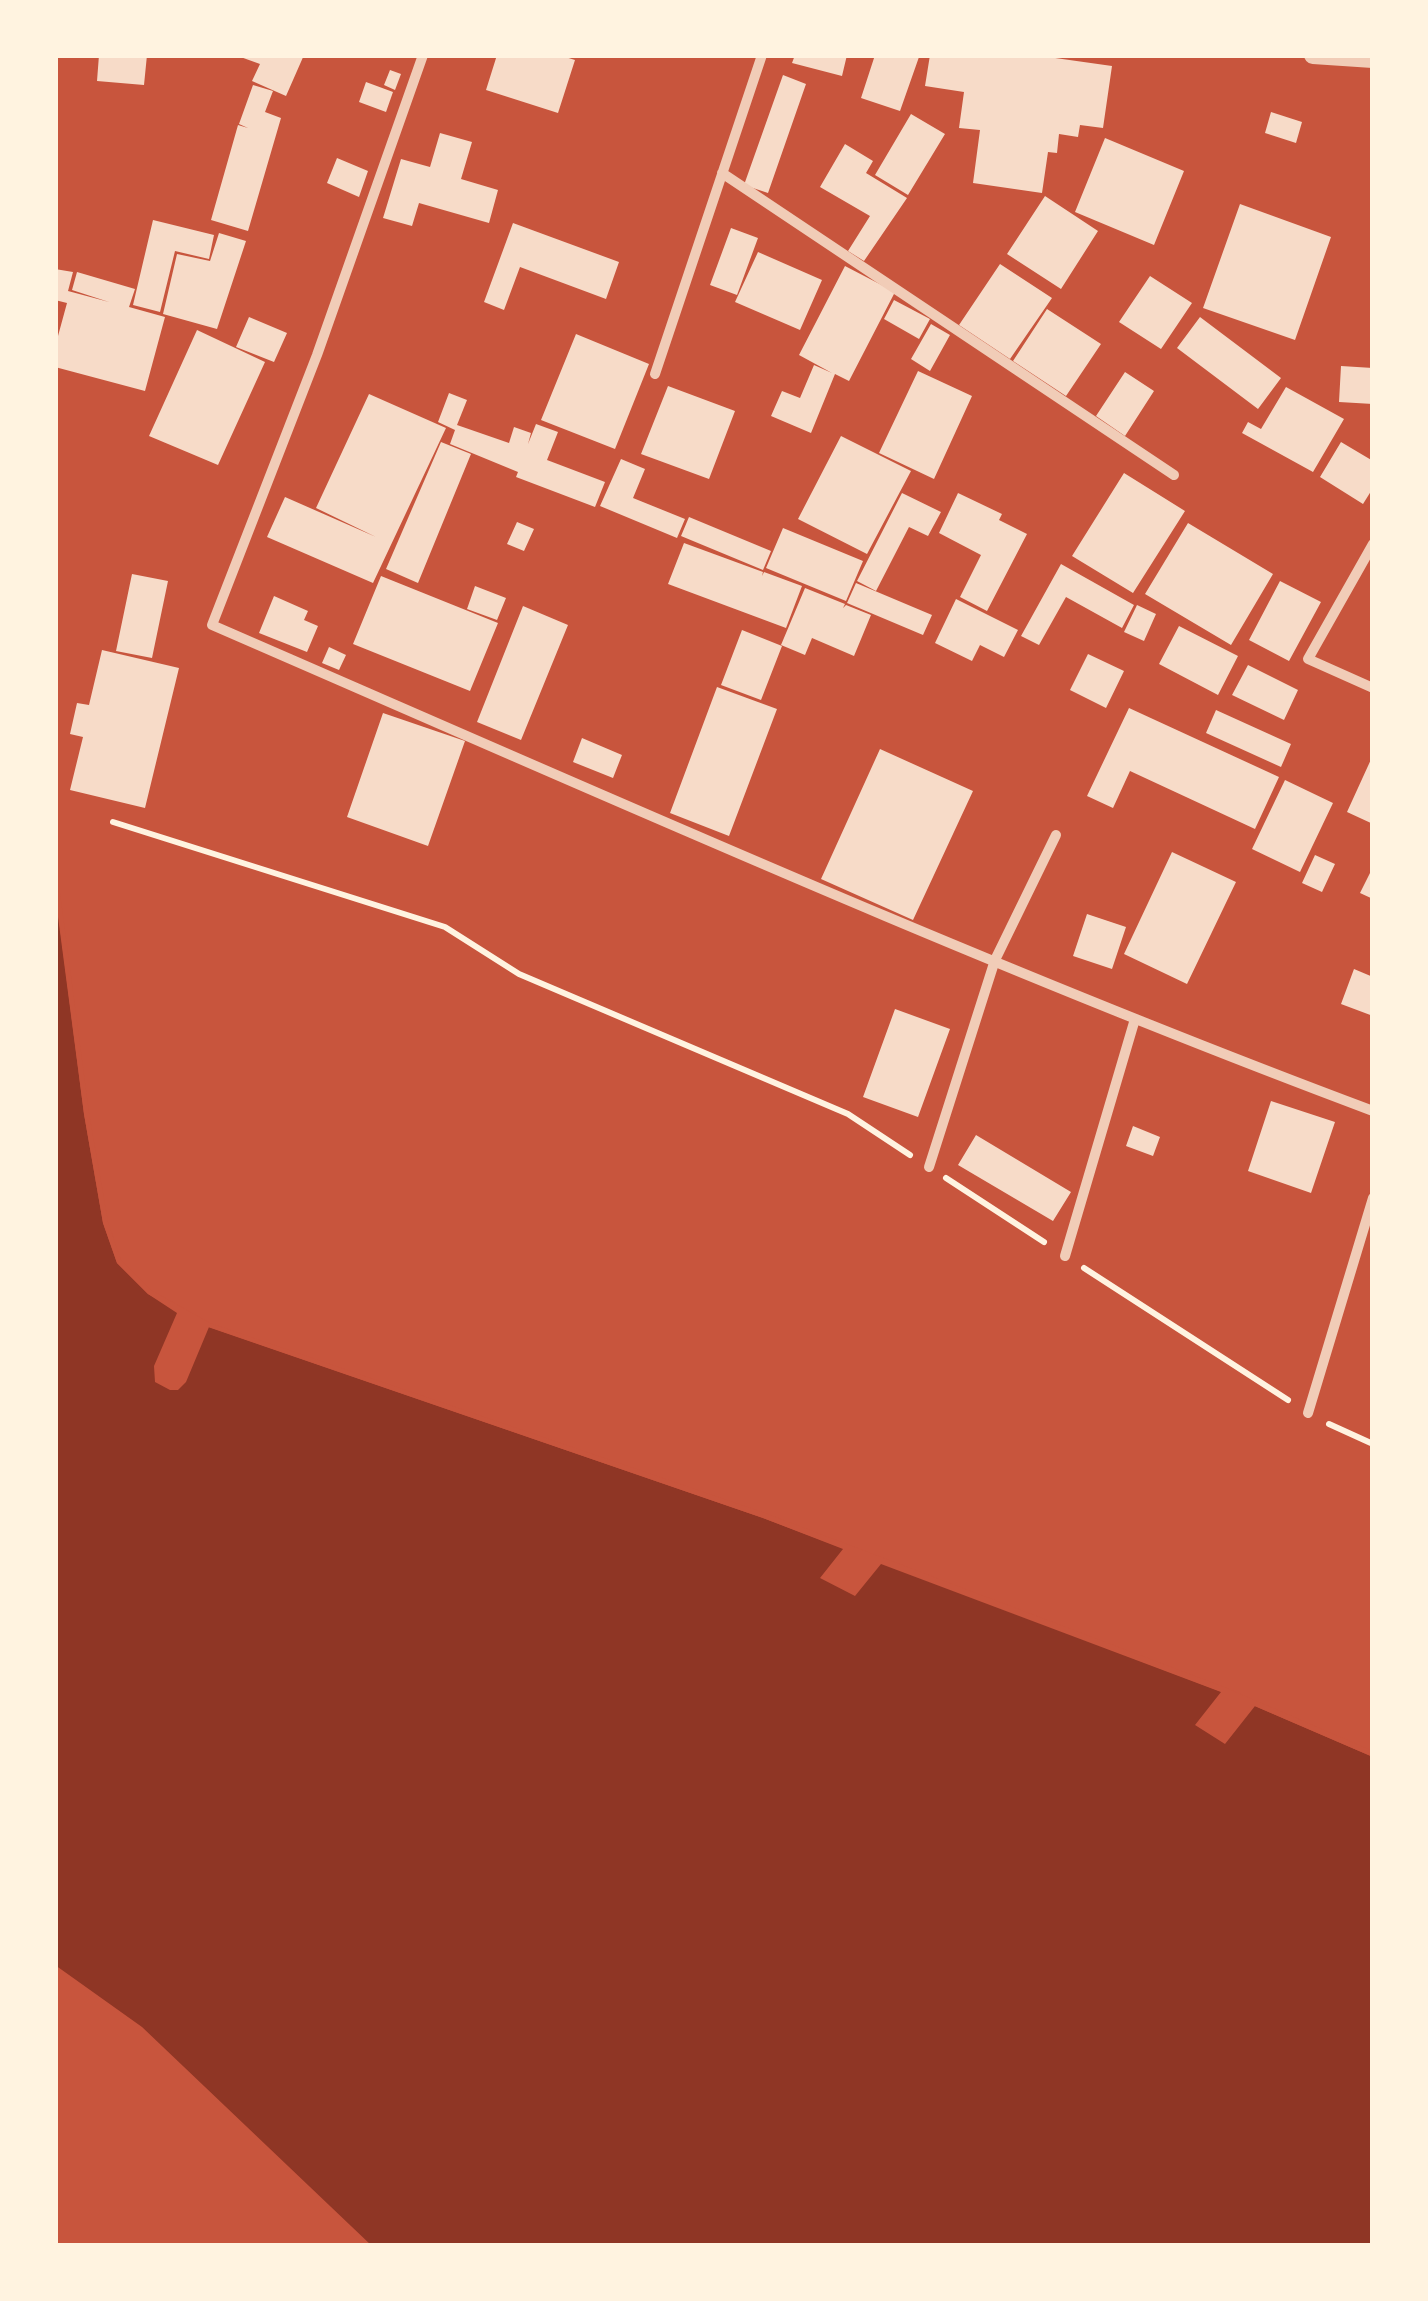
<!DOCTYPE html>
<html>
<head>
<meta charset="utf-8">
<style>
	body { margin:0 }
	#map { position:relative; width:1428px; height:2301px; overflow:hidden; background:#c8553d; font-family:Inter,sans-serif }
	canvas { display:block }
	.frame { position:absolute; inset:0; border:58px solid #fff3e0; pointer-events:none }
</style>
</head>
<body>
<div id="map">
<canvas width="1428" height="2301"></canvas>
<div class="frame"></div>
</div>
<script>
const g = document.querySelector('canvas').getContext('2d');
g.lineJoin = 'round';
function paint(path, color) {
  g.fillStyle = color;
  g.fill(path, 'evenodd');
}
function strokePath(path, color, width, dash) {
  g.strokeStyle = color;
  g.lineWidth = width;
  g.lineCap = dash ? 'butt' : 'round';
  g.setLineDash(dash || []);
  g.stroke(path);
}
const water = new Path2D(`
	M55 894 84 1114 103 1223 117 1263 148 1294 208 1327 763 1518 1222 1692 1373 1757V2246H372L142 2027 55 1965Z`);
const pier = new Path2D(`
	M55 889 60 893 89 1113 108 1222 121 1260 151 1290 210 1323 765 1513 1224 1687 1373 1751V1757L1255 1706 1225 1744 1195 1725 1221 1692 881 1564 855 1596 820 1578 843 1549 763 1518 209 1327 186 1382 178 1390H170L155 1382 154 1366 177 1313 148 1294 117 1263 103 1223 84 1114Z`);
const building = new Path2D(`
	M99 55H147L144 85 97 81Z
	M235 55H304L286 96 252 81 260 64Z
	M497 55H559L575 60 558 113 486 90Z
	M795 55H847L842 76 792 63Z
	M875 55 919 57 900 111 861 98Z
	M930 55H1034L1112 66 1103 128 1080 125 1078 137 1059 134 1057 153 1048 152 1042 193 973 183 980 130 959 128 964 92 925 86Z
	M390 70 401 74 395 90 384 85Z
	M783 75 806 84 768 193 744 185Z
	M366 82 393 92 386 112 359 102Z
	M253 85 273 91 265 112 281 118 248 231 211 220 238 125 248 128 239 124Z
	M1271 112 1302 122 1296 143 1265 133Z
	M911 114 945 134 908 195 875 175Z
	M440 133 472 142 461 179 498 190 489 223 419 203 412 226 383 218 401 159 430 167Z
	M1105 138 1184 171 1154 245 1075 212Z
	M845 144 873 161 866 173 907 198 864 261 848 251 870 216 820 187Z
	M337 158 368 171 359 197 327 183Z
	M1045 196 1098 231 1061 289 1007 254Z
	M1240 204 1331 237 1295 340 1203 308Z
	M153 220 214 235 209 259 175 251 160 312 133 305Z
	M513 223 619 262 606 299 520 267 504 310 484 302Z
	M731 228 758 238 737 295 710 285Z
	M219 233 246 241 217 329 163 314 177 254 210 261Z
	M758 252 822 280 800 330 735 302Z
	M1000 264 1052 298 1010 359 959 325Z
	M845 266 895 292 849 381 835 374 811 433 771 416 782 391 800 398 814 365 832 373 799 355Z
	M55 269 73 272 68 291 109 302 72 290 77 272 135 289 129 307 165 317 145 391 55 367V347L67 303 55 300Z
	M1150 276 1192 303 1161 349 1119 322Z
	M894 300 930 319 919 339 884 319Z
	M1047 309 1101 344 1066 396 1013 361Z
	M249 317 287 333 274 362 236 347Z
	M1200 317 1281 378 1258 409 1177 348Z
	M931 324 950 335 930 371 911 359Z
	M197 330 265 362 218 465 149 436Z
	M576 334 649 364 615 449 541 420Z
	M1341 366 1373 368V404L1339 402Z
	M918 371 972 396 934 479 879 453Z
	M1125 372 1154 391 1125 436 1096 416Z
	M668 386 735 411 709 479 641 454Z
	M1286 387 1344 419 1313 472 1242 433 1248 422 1261 429Z
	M449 393 467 400 457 425 509 443 514 427 531 433 528 444 536 424 558 432 547 460 605 482 595 507 516 477 518 472 450 444 455 430 438 422Z
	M369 394 446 428 373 583 267 537 285 497 376 537 316 508Z
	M841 436 911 471 867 554 798 519Z
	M441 442 471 454 418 583 386 569Z
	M1341 442 1373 461V488L1363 504 1320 477Z
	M621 459 645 469 633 498 685 519 677 538 600 506Z
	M1124 473 1185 511 1133 593 1072 556Z
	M902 493 941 512 928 536 909 527 876 591 857 581Z
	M958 493 1002 514 999 520 1027 534 987 611 960 597 981 555 939 533Z
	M689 517 771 551 763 570 681 536Z
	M517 522 534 529 524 551 507 544Z
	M1188 523 1273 574 1231 645 1145 594Z
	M783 528 863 561 846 601 766 568Z
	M684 543 763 572 762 576 764 572 802 586 786 628 668 584Z
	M1061 564 1134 605 1122 628 1066 597 1039 645 1021 636Z
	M132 574 168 581 152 658 116 651Z
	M381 576 498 623 470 691 353 644Z
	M1280 581 1321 602 1289 661 1249 640Z
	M856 583 932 615 923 635 847 603Z
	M475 586 506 598 497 620 467 609Z
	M805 588 845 604 843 608 846 605 871 615 854 656 812 638 805 655 781 645Z
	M274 596 308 611 304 620 318 626 307 652 259 633Z
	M956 599 1018 630 1004 657 980 645 972 661 935 643Z
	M1137 605 1156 614 1144 641 1124 632Z
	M523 606 568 625 521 740 477 722Z
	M1179 626 1238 656 1218 695 1159 664Z
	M742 630 782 646 761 700 721 685Z
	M329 647 346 655 339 670 322 663Z
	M102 650 179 668 145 808 70 790 83 737 70 734 77 703 89 705Z
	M1088 654 1124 671 1106 708 1070 690Z
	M1248 665 1298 690 1284 720 1232 695Z
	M717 687 777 709 729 836 670 813Z
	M1129 708 1279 777 1255 829 1130 771 1113 808 1087 796Z
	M1216 710 1291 744 1281 767 1206 733Z
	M383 713 465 741 428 846 347 817Z
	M582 738 622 755 613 778 573 762Z
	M880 749 973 791 913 920 821 879Z
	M1373 755V824L1347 812Z
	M1285 780 1333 803 1300 872 1252 849Z
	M1172 852 1236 882 1187 984 1124 954Z
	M1315 855 1335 864 1322 892 1302 883Z
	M1373 867V899L1360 893Z
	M1087 914 1126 927 1112 969 1073 956Z
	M1354 969 1373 977V1016L1341 1004Z
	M895 1009 950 1029 918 1117 863 1097Z
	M1271 1101 1335 1122 1311 1193 1248 1171Z
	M1133 1126 1160 1137 1153 1156 1126 1146Z
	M976 1135 1071 1192 1053 1221 958 1165Z`);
const path = new Path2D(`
	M113 822 445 927 519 974 848 1114 910 1155
	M946 1178 1044 1242
	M1084 1268 1288 1400
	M1329 1424 1373 1444`);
const minor = new Path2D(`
	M423 55 317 355 212 625C597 792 980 964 1373 1111
	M722 173 1174 475
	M655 374 762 55
	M1373 544 1308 659 1373 688
	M929 1167 995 960 1056 835
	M1065 1256 1135 1019
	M1308 1413 1373 1198`);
const tertiary = new Path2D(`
	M1313 55 1373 59`);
paint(water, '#8f3625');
paint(pier, '#c8553d');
paint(building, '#f7dbc8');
strokePath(path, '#fff3e0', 6);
strokePath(minor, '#f1ccb7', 10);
strokePath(tertiary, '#f1ccb7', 18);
</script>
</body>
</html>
